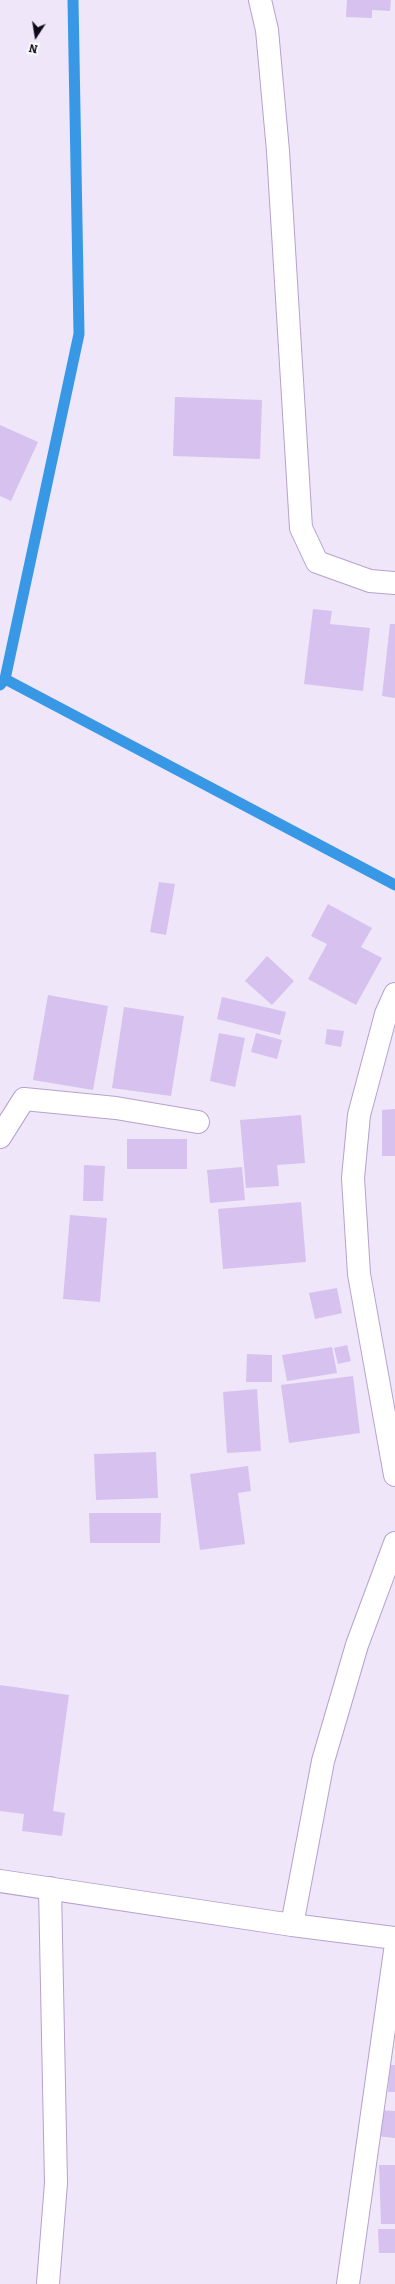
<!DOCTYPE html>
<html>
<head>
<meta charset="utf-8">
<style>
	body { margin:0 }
	#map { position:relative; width:395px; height:2284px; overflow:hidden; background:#efe6f9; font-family:Bitter,serif }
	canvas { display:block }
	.north { position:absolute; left:16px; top:16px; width:40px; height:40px; -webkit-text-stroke:3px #fff; paint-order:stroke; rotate:192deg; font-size:11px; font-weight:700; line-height:16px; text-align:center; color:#0f0817 }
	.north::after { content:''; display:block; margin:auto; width:14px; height:18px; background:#0f0817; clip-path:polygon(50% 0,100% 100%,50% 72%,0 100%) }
</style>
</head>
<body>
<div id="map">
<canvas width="395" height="2284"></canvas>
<div class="north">N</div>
</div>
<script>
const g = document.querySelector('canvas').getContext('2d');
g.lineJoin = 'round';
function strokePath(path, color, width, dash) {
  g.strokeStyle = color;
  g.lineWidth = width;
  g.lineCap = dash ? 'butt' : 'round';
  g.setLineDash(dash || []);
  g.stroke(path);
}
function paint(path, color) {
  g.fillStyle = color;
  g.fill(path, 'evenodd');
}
const stream = new Path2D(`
	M5 679 395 885
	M0 685 5 679 79 334 73 0`);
const building = new Path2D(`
	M347 0H391L390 11 372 10V18L346 17Z
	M175 397 262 400 260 459 173 456Z
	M0 425 38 442 11 501 0 496Z
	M313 609 332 611 330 624 370 628 363 691 304 684Z
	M390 624H395V698L382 696Z
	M159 882 175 884 166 935 150 932Z
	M328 904 372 928 361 947 382 958 356 1005 308 979 327 944 311 936Z
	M267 956 294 981 272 1005 245 981Z
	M48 995 108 1006 93 1090 33 1080Z
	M222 997 286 1012 280 1035 217 1019Z
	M124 1007 184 1016 171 1096 112 1088Z
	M327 1029 344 1031 341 1047 325 1044Z
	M219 1033 245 1038 235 1087 210 1081Z
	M256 1033 282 1040 277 1059 251 1052Z
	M395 1109V1156H382V1110Z
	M301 1115 305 1163 277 1165 279 1186 246 1188 240 1120Z
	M127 1139H187V1169H127Z
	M84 1165 105 1166 103 1201H83Z
	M242 1167 245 1200 210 1203 207 1170Z
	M301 1202 306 1262 223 1269 218 1209Z
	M70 1215 107 1218 100 1302 63 1299Z
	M337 1288 342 1313 315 1319 309 1293Z
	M347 1345 351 1361 338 1364 334 1348Z
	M332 1347 337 1373 287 1381 282 1355Z
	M247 1354 272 1355V1382H246Z
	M353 1376 360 1433 289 1443 281 1385Z
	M257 1389 261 1451 227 1453 223 1392Z
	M156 1452 158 1498 96 1500 94 1454Z
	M248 1466 251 1491 238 1493 245 1544 200 1550 190 1474Z
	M89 1513H161L160 1543H90Z
	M0 1685 69 1695 53 1811 65 1813 62 1836 22 1831 24 1814 0 1811Z
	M390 2065H395V2092H388Z
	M379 2110 395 2111V2138L376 2136Z
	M379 2165H395V2224H381Z
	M378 2229H395V2253H379Z`);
const minor = new Path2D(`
	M260 0 267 30 278 151 301 528 317 562 370 581 395 583
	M395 994 386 1014 359 1115 353 1178 359 1274 395 1475
	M0 1137 24 1099 116 1108 198 1122
	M0 1881 292 1925 395 1938
	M292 1925 323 1761 357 1645 395 1543
	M48 2284 56 2183 50 1888
	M348 2284 395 1951`);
strokePath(stream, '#3898e5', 11);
paint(building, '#d7c1ef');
strokePath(minor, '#b7a1ce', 24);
strokePath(minor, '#fff', 22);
</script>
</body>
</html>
